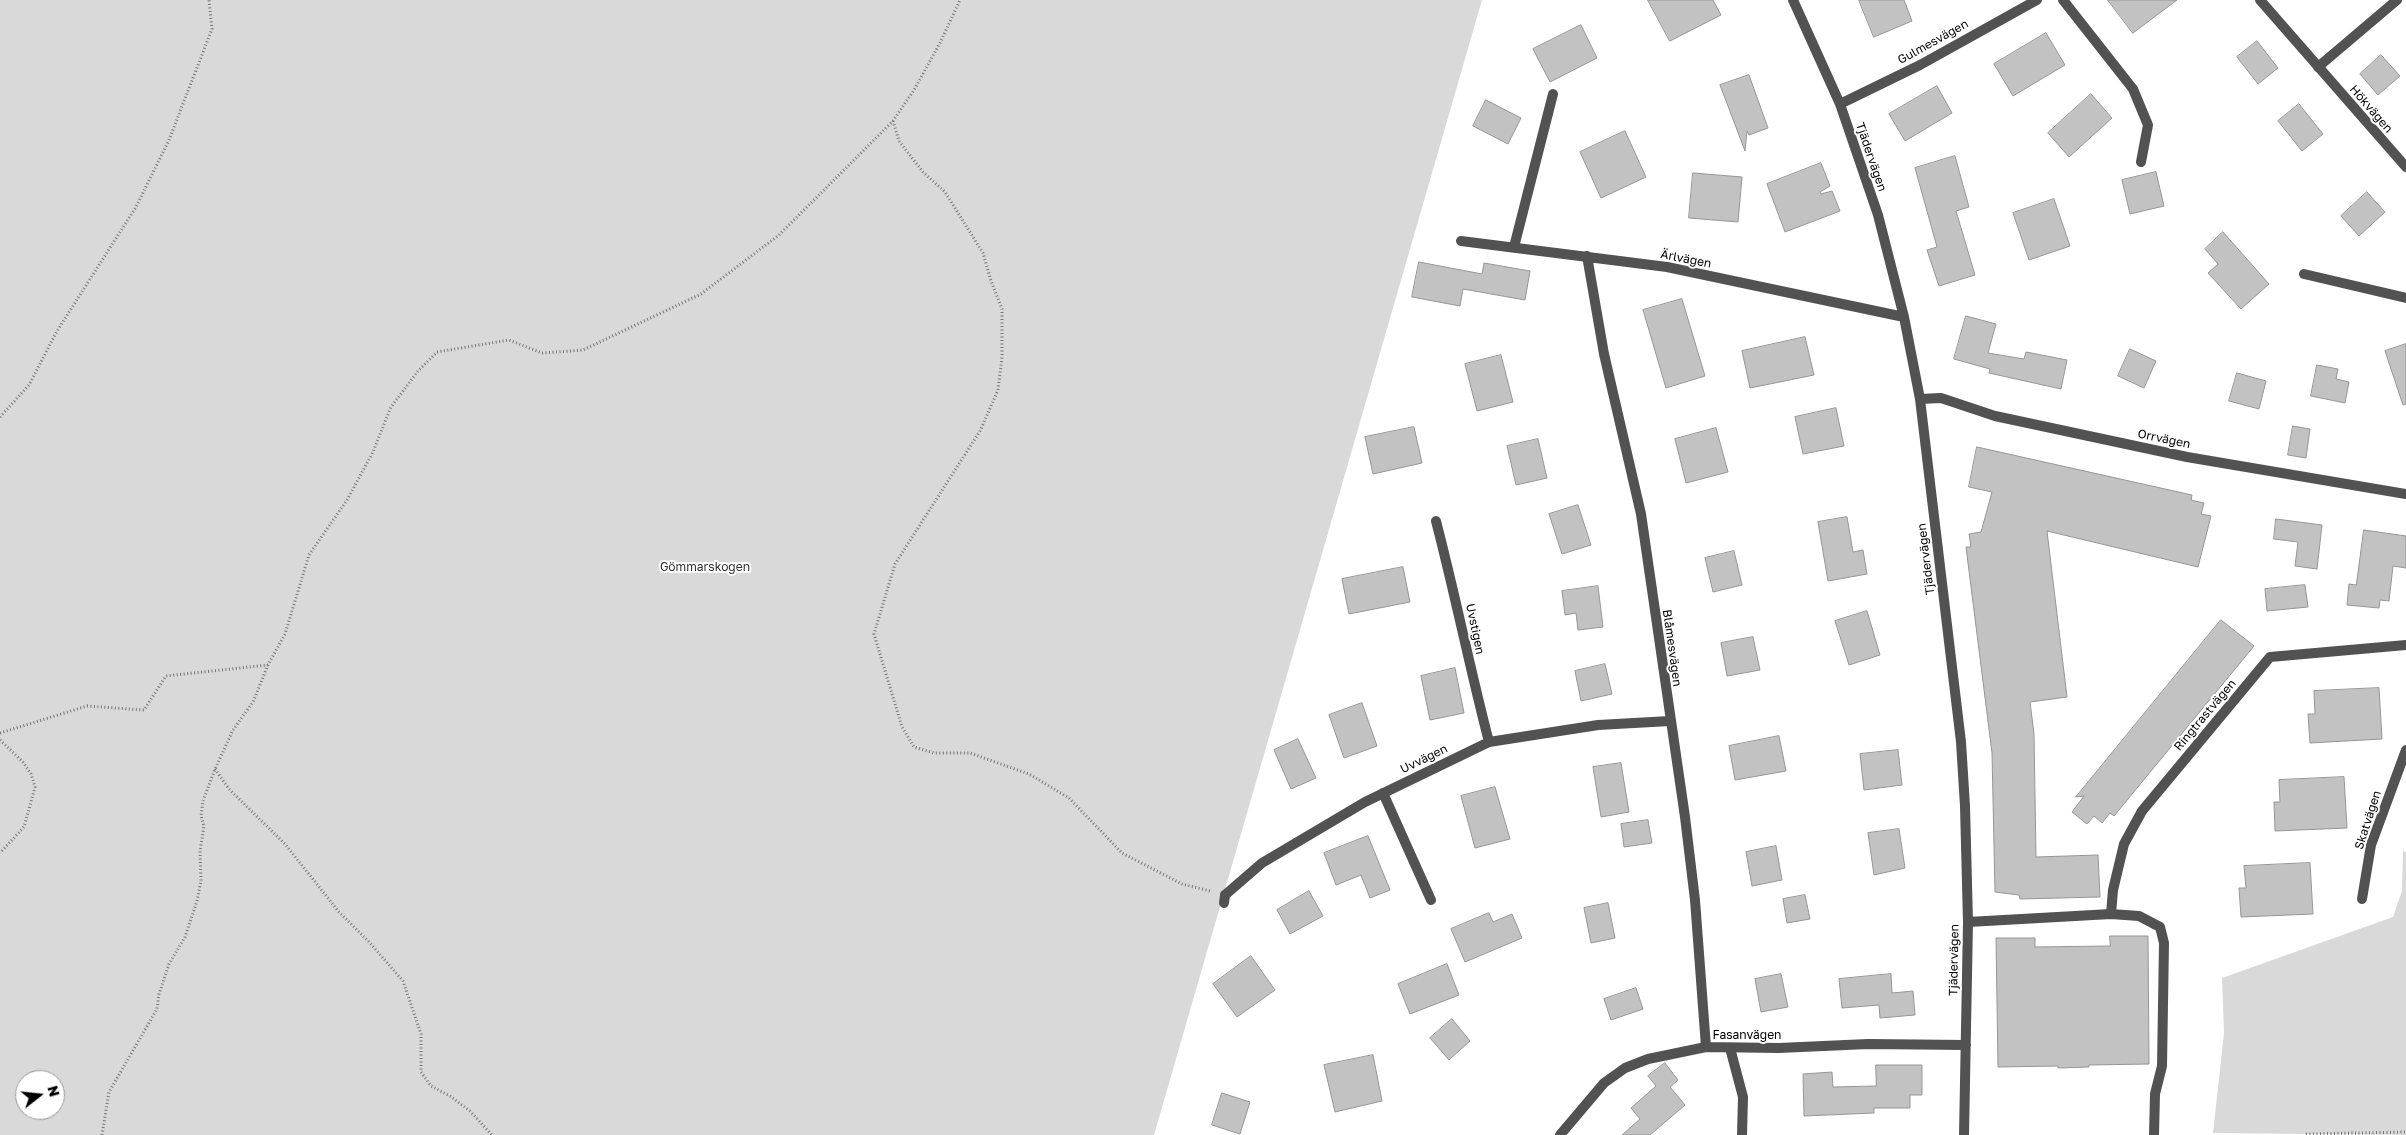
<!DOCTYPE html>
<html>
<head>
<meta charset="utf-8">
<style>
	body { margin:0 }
	#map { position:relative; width:2406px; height:1135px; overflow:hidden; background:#fff; font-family:"Golos Text",sans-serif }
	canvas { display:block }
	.north { position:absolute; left:15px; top:1070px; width:50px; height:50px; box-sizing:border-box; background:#fff; border:1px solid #999; border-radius:50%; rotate:74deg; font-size:14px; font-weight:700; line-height:20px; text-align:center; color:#000 }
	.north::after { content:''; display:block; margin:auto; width:18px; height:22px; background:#000; clip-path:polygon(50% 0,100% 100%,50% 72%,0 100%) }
</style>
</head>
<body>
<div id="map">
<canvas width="2406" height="1135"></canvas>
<div class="north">N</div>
</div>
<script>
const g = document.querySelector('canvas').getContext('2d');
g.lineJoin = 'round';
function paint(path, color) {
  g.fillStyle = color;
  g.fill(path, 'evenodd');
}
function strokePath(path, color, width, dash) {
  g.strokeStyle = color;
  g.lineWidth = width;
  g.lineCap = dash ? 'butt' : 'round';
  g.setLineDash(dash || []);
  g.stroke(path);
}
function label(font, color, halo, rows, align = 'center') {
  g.font = font + ' "Golos Text",sans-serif';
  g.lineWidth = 4;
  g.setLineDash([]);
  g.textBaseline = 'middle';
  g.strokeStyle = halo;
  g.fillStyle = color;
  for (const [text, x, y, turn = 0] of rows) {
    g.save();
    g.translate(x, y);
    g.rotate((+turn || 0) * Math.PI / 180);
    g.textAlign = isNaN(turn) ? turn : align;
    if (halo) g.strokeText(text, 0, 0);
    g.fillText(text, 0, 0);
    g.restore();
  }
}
const green = new Path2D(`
	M0 0H1482L1154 1135H0ZM25 1080H55V1110H25Z
	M2403 851 2406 852V1135L2213 1133 2224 1033 2222 978 2393 917 2402 891Z`);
const building = new Path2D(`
	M1648 0H1713L1721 15 1670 41Z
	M1859 0H1904L1912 21 1874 37Z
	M2108 0H2177L2133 33Z
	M1581 25 1597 58 1550 82 1533 49Z
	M2046 33 2065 65 2013 96 1994 64Z
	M2257 41 2278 68 2258 84 2237 57Z
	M2381 55 2400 76 2378 95 2360 74Z
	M1749 75 1768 128 1749 135 1747 131 1745 151 1720 85Z
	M1937 86 1952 113 1905 141 1889 114Z
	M2091 94 2112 118 2069 157 2048 133Z
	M1486 100 1521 118 1508 144 1473 126Z
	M2299 104 2323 134 2302 151 2278 121Z
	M1625 131 1646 177 1601 198 1580 152Z
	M1955 156 1969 207 1956 211 1975 275 1939 286 1927 250 1937 247 1915 168Z
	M1821 163 1830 186 1820 192 1821 194 1832 191 1840 211 1785 232 1767 184Z
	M2156 172 2164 206 2130 214 2122 180Z
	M1693 173 1742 177 1738 222 1689 218Z
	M2367 192 2385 212 2359 236 2341 216Z
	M2054 199 2070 246 2029 260 2013 213Z
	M2223 232 2269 284 2241 309 2208 273 2218 264 2205 249Z
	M1419 262 1482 274 1484 263 1530 271 1525 300 1463 289 1460 306 1412 297Z
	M1682 299 1705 376 1666 388 1643 310Z
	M1966 316 1996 324 1988 353 2024 359 2026 352 2067 360 2061 389 1989 373 1990 369 1954 359Z
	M1805 337 1814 375 1750 388 1742 351Z
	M2406 344V404L2403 405 2385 351Z
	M2130 349 2156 361 2144 388 2118 376Z
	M1501 355 1513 402 1477 411 1465 364Z
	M2317 365 2338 369 2336 379 2349 382 2345 403 2311 396Z
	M2237 373 2266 381 2259 409 2229 401Z
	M1836 408 1844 446 1803 454 1795 417Z
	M2293 426 2310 429 2306 458 2288 455Z
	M1414 427 1422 463 1373 474 1365 437Z
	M1716 428 1728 472 1686 483 1675 439Z
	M1538 439 1547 478 1516 485 1507 446Z
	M1977 447 2192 495 2191 500 2204 503 2201 514 2211 516 2198 567 2047 531 2067 697 2030 702 2034 734 2036 857 2098 855 2100 897 2020 899 2019 895 1995 892 1992 753 1966 547H1971L1969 534 1981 532 1992 492 1969 487Z
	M1578 505 1591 545 1562 554 1549 514Z
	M1847 517 1853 552 1863 550 1867 574 1828 581 1818 522Z
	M2276 519 2322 525 2317 569 2295 566 2298 542 2274 539Z
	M2364 530 2406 536V568L2393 566 2389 601 2380 600 2379 608 2347 605 2349 584 2356 585Z
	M1734 551 1742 585 1713 592 1705 558Z
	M1403 567 1410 602 1349 614 1342 579Z
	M2305 585 2308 607 2267 611 2265 589Z
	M1598 586 1603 627 1578 630 1576 613 1565 615 1562 591Z
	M1867 611 1880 655 1849 665 1835 621Z
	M2221 620 2254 646 2114 816 2110 813 2102 823 2094 816 2087 824 2072 812 2084 796 2076 797Z
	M1753 637 1760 670 1727 676 1721 643Z
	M1605 664 1612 694 1581 701 1575 671Z
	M1455 668 1464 713 1430 720 1421 676Z
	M2379 688 2382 739 2310 743 2308 714H2315L2314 691Z
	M1362 703 1377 746 1344 758 1329 715Z
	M1779 736 1786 771 1735 780 1729 746Z
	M1298 739 1316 778 1291 789 1274 750Z
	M1898 750 1902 785 1864 790 1860 754Z
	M1621 763 1629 812 1601 817 1593 767Z
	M2344 777 2347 828 2275 831 2274 802H2280L2279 780Z
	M1495 787 1510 839 1475 848 1461 796Z
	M1648 820 1652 843 1624 847 1621 824Z
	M1899 829 1905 868 1874 875 1868 833Z
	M1368 836 1390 890 1370 898 1361 875 1336 885 1324 853Z
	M1776 846 1782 880 1752 886 1746 852Z
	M2310 863 2313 914 2241 917 2239 888H2246L2244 866Z
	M1309 891 1323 916 1290 934 1277 910Z
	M1805 895 1810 919 1787 923 1783 899Z
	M1608 903 1615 938 1591 943 1584 908Z
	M1489 913 1493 922 1512 914 1522 938 1465 962 1451 929Z
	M2110 936H2148L2149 1064 2089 1065V1067L2058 1068V1066L1998 1067 1996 938H2035V947L2110 946Z
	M1251 956 1275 990 1237 1017 1213 984Z
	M1447 964 1459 995 1410 1014 1398 984Z
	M1781 974 1788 1007 1761 1012 1755 979Z
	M1891 974 1892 993 1913 991 1915 1015 1880 1018 1879 1005 1842 1008 1839 979Z
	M1636 988 1643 1009 1611 1020 1604 999Z
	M1452 1019 1470 1041 1449 1060 1430 1038Z
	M1373 1055 1382 1101 1335 1112 1324 1065Z
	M1665 1063 1678 1080 1670 1087 1685 1105 1650 1135H1622L1640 1119 1631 1108 1656 1086 1648 1076Z
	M1876 1065H1922V1095H1910V1108H1874V1113L1804 1116 1803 1074 1832 1072 1833 1087 1876 1086Z
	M1222 1093 1250 1102 1240 1134 1212 1125Z`);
const path = new Path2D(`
	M893 121 899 141 923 172 945 192 983 253 991 281 1002 309V357L998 390 980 431 895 564 874 634 902 727 914 747 934 753H970L1029 774 1069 798 1122 853 1182 884 1210 891
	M0 417 29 385 57 331 136 207 169 140 212 29 209 0
	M0 733 87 706 144 710 166 676 268 665
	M0 740 23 762 31 774 35 787 24 827 0 853
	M215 769 229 789 285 844 339 912 370 943 403 981 421 1034V1072L431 1086 450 1096 470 1111 492 1135
	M2306 1134 2406 1132
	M102 1135 109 1092 157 1009 159 994 169 964 185 937 197 901 201 881 200 851 204 826 201 816 203 801 215 769 233 730 253 702 268 665 285 634 309 555 347 500 373 452 391 407 418 371 437 352 509 340 542 353 583 350 701 294 779 235 893 121 914 90 940 43 960 0`);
const service = new Path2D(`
	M2063 0 2133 89 2148 125 2141 162
	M2318 67 2397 0
	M1514 247 1553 94
	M2304 274 2406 298
	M1383 793 1431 900
	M1224 903 1225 895
	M1730 1048 1743 1097 1742 1135`);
const minor = new Path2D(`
	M1793 0 1840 104 1878 215 1904 317 1920 399 1961 742 1965 806 1968 922 1964 1135
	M2260 0 2406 167
	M1840 104 1920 65 2037 0
	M1461 241 1667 267 1904 317
	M1587 256 1604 354 1641 514 1685 817 1695 900 1706 1047
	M1920 399 1941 398 1995 416 2187 457 2406 494
	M1436 521C1455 594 1470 669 1489 742
	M1225 895 1262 863 1365 802 1489 742 1598 725 1670 721
	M2362 899 2371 845 2406 750
	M2111 914 2113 890 2124 844 2142 811 2270 657 2406 645
	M1968 922 2111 914 2139 916 2160 927 2164 943 2162 1066 2155 1094 2154 1135
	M1560 1135 1604 1083 1625 1068 1648 1059 1706 1047 1779 1048 1868 1044 1966 1045`);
const streetNames = [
	["Gulmesvägen",1933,42,-29],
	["Hökvägen",2371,109,49],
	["Tjädervägen",1871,157,71],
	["Ärlvägen",1686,259,11],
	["Orrvägen",2164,439,12],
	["Tjädervägen",1926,559,-97],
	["Uvstigen",1475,629,78],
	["Blåmesvägen",1672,648,82],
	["Ringtrastvägen",2205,715,-50],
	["Uvvägen",1424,759,-26],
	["Skatvägen",2368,820,-72],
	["Tjädervägen",1954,960,-89],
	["Fasanvägen",1747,1035]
];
const parkNames = [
	["Gömmarskogen",705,567]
];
paint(green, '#d9d9d9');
paint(building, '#c2c2c2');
strokePath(building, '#969696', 1);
strokePath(path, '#747474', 3, [1, 2.5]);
strokePath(service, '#525252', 10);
strokePath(minor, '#525252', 10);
label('12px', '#000', '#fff', streetNames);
label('12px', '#303030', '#fff', parkNames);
</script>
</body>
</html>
